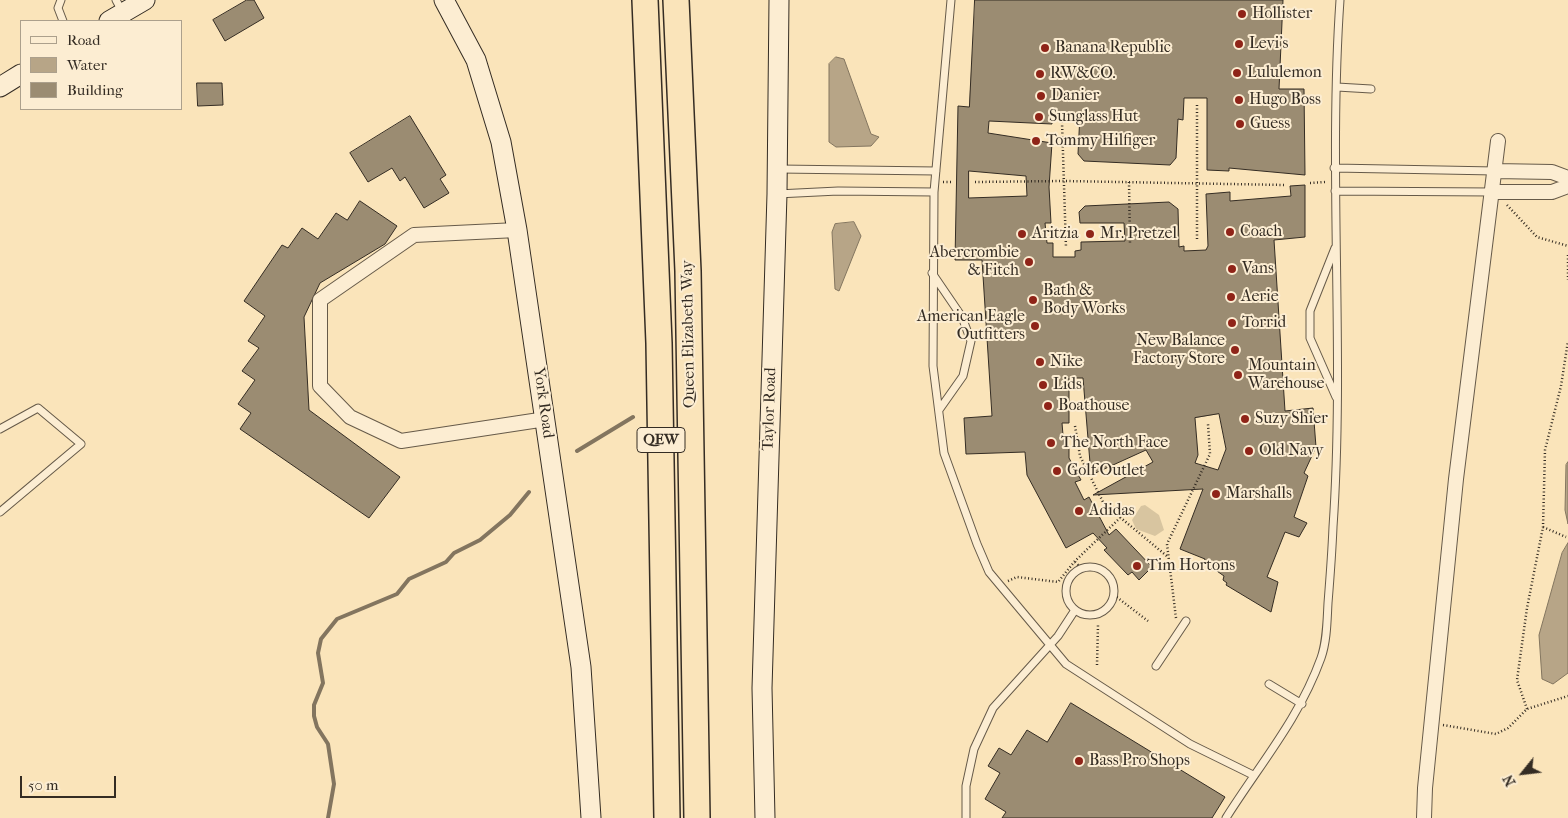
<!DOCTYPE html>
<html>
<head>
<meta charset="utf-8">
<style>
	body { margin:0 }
	#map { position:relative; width:1568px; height:818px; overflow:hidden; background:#fae4ba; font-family:"IM FELL French Canon",serif }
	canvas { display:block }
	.legend { position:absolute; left:20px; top:20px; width:162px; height:90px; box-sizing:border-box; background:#fcedd2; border:1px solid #aca08c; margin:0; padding:6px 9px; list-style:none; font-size:15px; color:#342c23 }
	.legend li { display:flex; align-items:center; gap:10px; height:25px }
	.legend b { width:25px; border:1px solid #aca08c }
	.north { position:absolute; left:1498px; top:748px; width:50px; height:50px; -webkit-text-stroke:4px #fcedd2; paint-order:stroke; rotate:241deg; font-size:14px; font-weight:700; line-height:20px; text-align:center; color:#342c23 }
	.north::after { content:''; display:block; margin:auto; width:18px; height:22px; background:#342c23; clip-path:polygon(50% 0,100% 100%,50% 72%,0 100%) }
	.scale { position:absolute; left:20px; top:776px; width:96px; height:22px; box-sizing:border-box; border:2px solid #342c23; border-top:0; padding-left:6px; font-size:15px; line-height:18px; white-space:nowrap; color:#342c23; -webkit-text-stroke:4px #fcedd2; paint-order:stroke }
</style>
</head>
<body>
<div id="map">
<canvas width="1568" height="818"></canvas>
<ul class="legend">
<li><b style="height:6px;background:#fcedd2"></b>Road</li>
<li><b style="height:14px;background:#b7a587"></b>Water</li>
<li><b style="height:14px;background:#9b8c72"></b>Building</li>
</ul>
<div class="north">N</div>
<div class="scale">50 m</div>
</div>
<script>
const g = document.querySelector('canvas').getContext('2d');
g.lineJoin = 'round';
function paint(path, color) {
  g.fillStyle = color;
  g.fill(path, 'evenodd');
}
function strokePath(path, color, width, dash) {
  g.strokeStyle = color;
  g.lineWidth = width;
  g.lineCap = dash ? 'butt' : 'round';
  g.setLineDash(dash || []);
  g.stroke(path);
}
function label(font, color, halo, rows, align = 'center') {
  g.font = font + ' "IM FELL French Canon",serif';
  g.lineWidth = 4;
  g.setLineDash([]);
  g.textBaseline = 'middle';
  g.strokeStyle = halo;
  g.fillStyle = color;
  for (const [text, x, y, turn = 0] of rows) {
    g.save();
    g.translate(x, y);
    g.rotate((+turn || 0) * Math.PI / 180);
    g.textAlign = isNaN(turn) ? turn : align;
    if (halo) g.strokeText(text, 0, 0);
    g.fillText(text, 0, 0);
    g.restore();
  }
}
const green = new Path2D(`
	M1145 505 1159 515 1164 530 1155 536 1136 529 1132 520 1141 506Z`);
const water = new Path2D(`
	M836 57 844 59 871 134 879 137 871 146 836 147 829 142V64Z
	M854 222 861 236 839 291 835 289 832 232 835 224Z
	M1568 462V524L1565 510 1566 465Z
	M1568 543V673L1553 684 1542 679 1539 635 1562 553Z`);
const stream = new Path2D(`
	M577 451 633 417
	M328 818 334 784 328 744 317 727 314 716V705L323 683 318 653 321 639 337 619 397 594 409 579 446 562 454 553 480 540 510 515 529 492`);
const building = new Path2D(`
	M247 0H254L264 18 225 41 213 20Z
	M975 0H1283L1279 89H1304L1305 175 1229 168V171L1207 170V98H1184L1183 120 1178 119 1176 158 1170 165 1084 161 1078 154 1080 114 1051 113 1052 124 989 121 988 133 1052 143 1049 187 1051 223H1045L1047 243H1053V257H1075V251L1081 250V242L1125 241 1124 223H1080L1079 212 1085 206 1169 202 1178 209 1179 247 1184 246V251L1206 250 1208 246 1206 194 1230 192V201L1291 196 1290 186 1305 185V237L1274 240 1285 411 1313 408 1316 447 1304 473 1308 476 1294 517 1307 523 1299 537 1285 532 1267 577 1278 582 1271 612 1226 585 1227 583 1223 580 1224 576 1204 562 1205 559 1180 549 1203 489 1093 495 1153 462 1146 450 1091 475 1083 378H1069V423H1062L1064 447 1069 448V458L1081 480 1075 482 1084 500 1089 497 1109 535 1116 529 1152 567 1139 580 1132 572 1128 575 1104 550 1107 548 1093 533 1066 548 1027 475 1025 452 966 454 964 418 992 416 982 260H955L958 106 969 107ZM969 171 1026 176 1027 196 969 198ZM1219 414 1226 449 1218 470 1195 463 1198 455 1195 418Z
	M197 83H222L223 105 198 106Z
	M410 116 446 175 440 179 449 193 424 208 405 177 400 181 392 168 368 182 350 153Z
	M360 201 397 226 385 244 320 283 304 317 309 410 400 477 369 518 240 429 251 413 238 404 255 380 242 371 259 348 248 341 265 316 244 301 282 245 288 248 302 228 318 239 336 213 347 220Z
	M1071 703 1225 797 1212 818H1002L1006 812 985 799 1000 773 988 766 999 748 1011 755 1027 730 1047 742Z`);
const path = new Path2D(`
	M1197 105V239
	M1062 122 1066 248
	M943 182H951
	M975 182 1064 181 1284 185
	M1129 182 1130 244
	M1310 183 1326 182
	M1507 205 1537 237 1568 246
	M1568 255V280
	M1075 426 1080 456 1104 504 1168 557
	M1543 527 1566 537
	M1075 562 1081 568
	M1008 581 1017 577 1058 582 1075 561 1120 518
	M1114 595 1148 621
	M1176 618 1167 544 1210 454 1208 424
	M1097 665 1098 625
	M1527 709 1517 680 1527 608 1543 527 1545 450 1561 386 1568 341
	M1443 725 1496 734 1508 728 1527 709 1568 696`);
const lane = new Path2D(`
	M61 0 58 8 63 21
	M116 0 123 13
	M951 0 934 192 933 366 944 453 977 544 989 572 1066 664 1190 744 1253 775
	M1337 87 1371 89
	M1334 168 1495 171
	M779 169 936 171
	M1335 191 1492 192
	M777 194 838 191 934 192
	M1335 248 1310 311V338L1336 397
	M932 273 962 317 971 341 963 376 939 410
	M0 429 38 408 81 444 0 512
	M1066 591a24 24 0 1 1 48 0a24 24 0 1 1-48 0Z
	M1156 666 1186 621
	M1269 684 1302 704
	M966 818V786L974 749 993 708 1058 636 1075 610
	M1226 818C1260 764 1299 719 1321 658 1327 641 1327 621 1328 603 1330 578 1332 552 1333 527 1345 351 1328 176 1340 0`);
const street = new Path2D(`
	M1495 171 1552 172 1568 178
	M1492 192H1552L1568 186
	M517 230 414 235 320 300V386L350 417 401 441 546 419
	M1424 818 1425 788 1456 479 1498 141`);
const secondary = new Path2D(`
	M444 0 476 60 501 142 517 230 581 667 591 818
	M109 21 145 0
	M0 87 21 74
	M765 818 762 688 777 194 779 0`);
const highway = new Path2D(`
	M645 0 659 343 667 818
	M676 0 688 271 697 818`);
const markers = [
	[1242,14,5,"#8f2418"],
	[1239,44,5,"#8f2418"],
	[1045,48,5,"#8f2418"],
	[1237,73,5,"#8f2418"],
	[1040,74,5,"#8f2418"],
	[1041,96,5,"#8f2418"],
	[1239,100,5,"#8f2418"],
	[1039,117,5,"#8f2418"],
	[1240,124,5,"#8f2418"],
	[1036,141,5,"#8f2418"],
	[1230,232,5,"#8f2418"],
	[1022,234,5,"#8f2418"],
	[1090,234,5,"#8f2418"],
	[1029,262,5,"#8f2418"],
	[1232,269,5,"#8f2418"],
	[1231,297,5,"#8f2418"],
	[1033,300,5,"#8f2418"],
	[1232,323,5,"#8f2418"],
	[1035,326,5,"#8f2418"],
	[1235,350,5,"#8f2418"],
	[1040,362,5,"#8f2418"],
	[1238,375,5,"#8f2418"],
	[1043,385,5,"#8f2418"],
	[1048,406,5,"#8f2418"],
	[1245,419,5,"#8f2418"],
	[1051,443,5,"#8f2418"],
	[1249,451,5,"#8f2418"],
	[1057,471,5,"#8f2418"],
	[1216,494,5,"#8f2418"],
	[1079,511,5,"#8f2418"],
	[1137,566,5,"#8f2418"],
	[1079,761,5,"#8f2418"]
];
const shields = [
	[661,440,48]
];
const shieldNames = [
	["QEW",661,440]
];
const poiNames = [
	["Hollister",1252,14],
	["Levi's",1249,44],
	["Banana Republic",1055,48],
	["Lululemon",1247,73],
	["RW&CO.",1050,74],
	["Danier",1051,96],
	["Hugo Boss",1249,100],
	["Sunglass Hut",1049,117],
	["Guess",1250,124],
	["Tommy Hilfiger",1046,141],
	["Coach",1240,232],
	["Aritzia",1032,234],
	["Mr. Pretzel",1100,234],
	["Abercrombie",1019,253,"right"],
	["& Fitch",1019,271,"right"],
	["Vans",1242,269],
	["Bath &",1043,291],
	["Body Works",1043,309],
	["Aerie",1241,297],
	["American Eagle",1025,317,"right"],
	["Outfitters",1025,335,"right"],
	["Torrid",1242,323],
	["New Balance",1225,341,"right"],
	["Factory Store",1225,359,"right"],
	["Nike",1050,362],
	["Mountain",1248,366],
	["Warehouse",1248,384],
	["Lids",1053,385],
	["Boathouse",1058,406],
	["Suzy Shier",1255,419],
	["The North Face",1061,443],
	["Old Navy",1259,451],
	["Golf Outlet",1067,471],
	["Marshalls",1226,494],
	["Adidas",1089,511],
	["Tim Hortons",1147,566],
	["Bass Pro Shops",1089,761]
];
const streetNames = [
	["Queen Elizabeth Way",689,334,-91],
	["York Road",543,403,82],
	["Taylor Road",770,409,-88]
];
paint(green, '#d8c5a0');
paint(water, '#b7a587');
strokePath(water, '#83755f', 1);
strokePath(stream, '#83755f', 4);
paint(building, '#9b8c72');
strokePath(building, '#342c23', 1);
strokePath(lane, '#665a49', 9);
strokePath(street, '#665a49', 16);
strokePath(secondary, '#342c23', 21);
strokePath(highway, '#342c23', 28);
strokePath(path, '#342c23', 2.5, [1, 2.5]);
strokePath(lane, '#fcedd2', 7);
strokePath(street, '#fcedd2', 14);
strokePath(secondary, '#fcedd2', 19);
strokePath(highway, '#fae4ba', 25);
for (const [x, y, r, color] of markers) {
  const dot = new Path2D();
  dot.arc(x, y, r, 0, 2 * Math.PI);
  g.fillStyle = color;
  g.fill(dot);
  strokePath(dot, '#fcedd2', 2);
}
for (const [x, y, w] of shields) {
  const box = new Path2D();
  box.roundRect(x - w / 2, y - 12.5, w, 25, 4);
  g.fillStyle = '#fcedd2';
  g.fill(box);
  strokePath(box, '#342c23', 1);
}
label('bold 15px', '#342c23', null, shieldNames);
label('16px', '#342c23', '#fcedd2', poiNames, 'left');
label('16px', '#342c23', '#fcedd2', streetNames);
</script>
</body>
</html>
